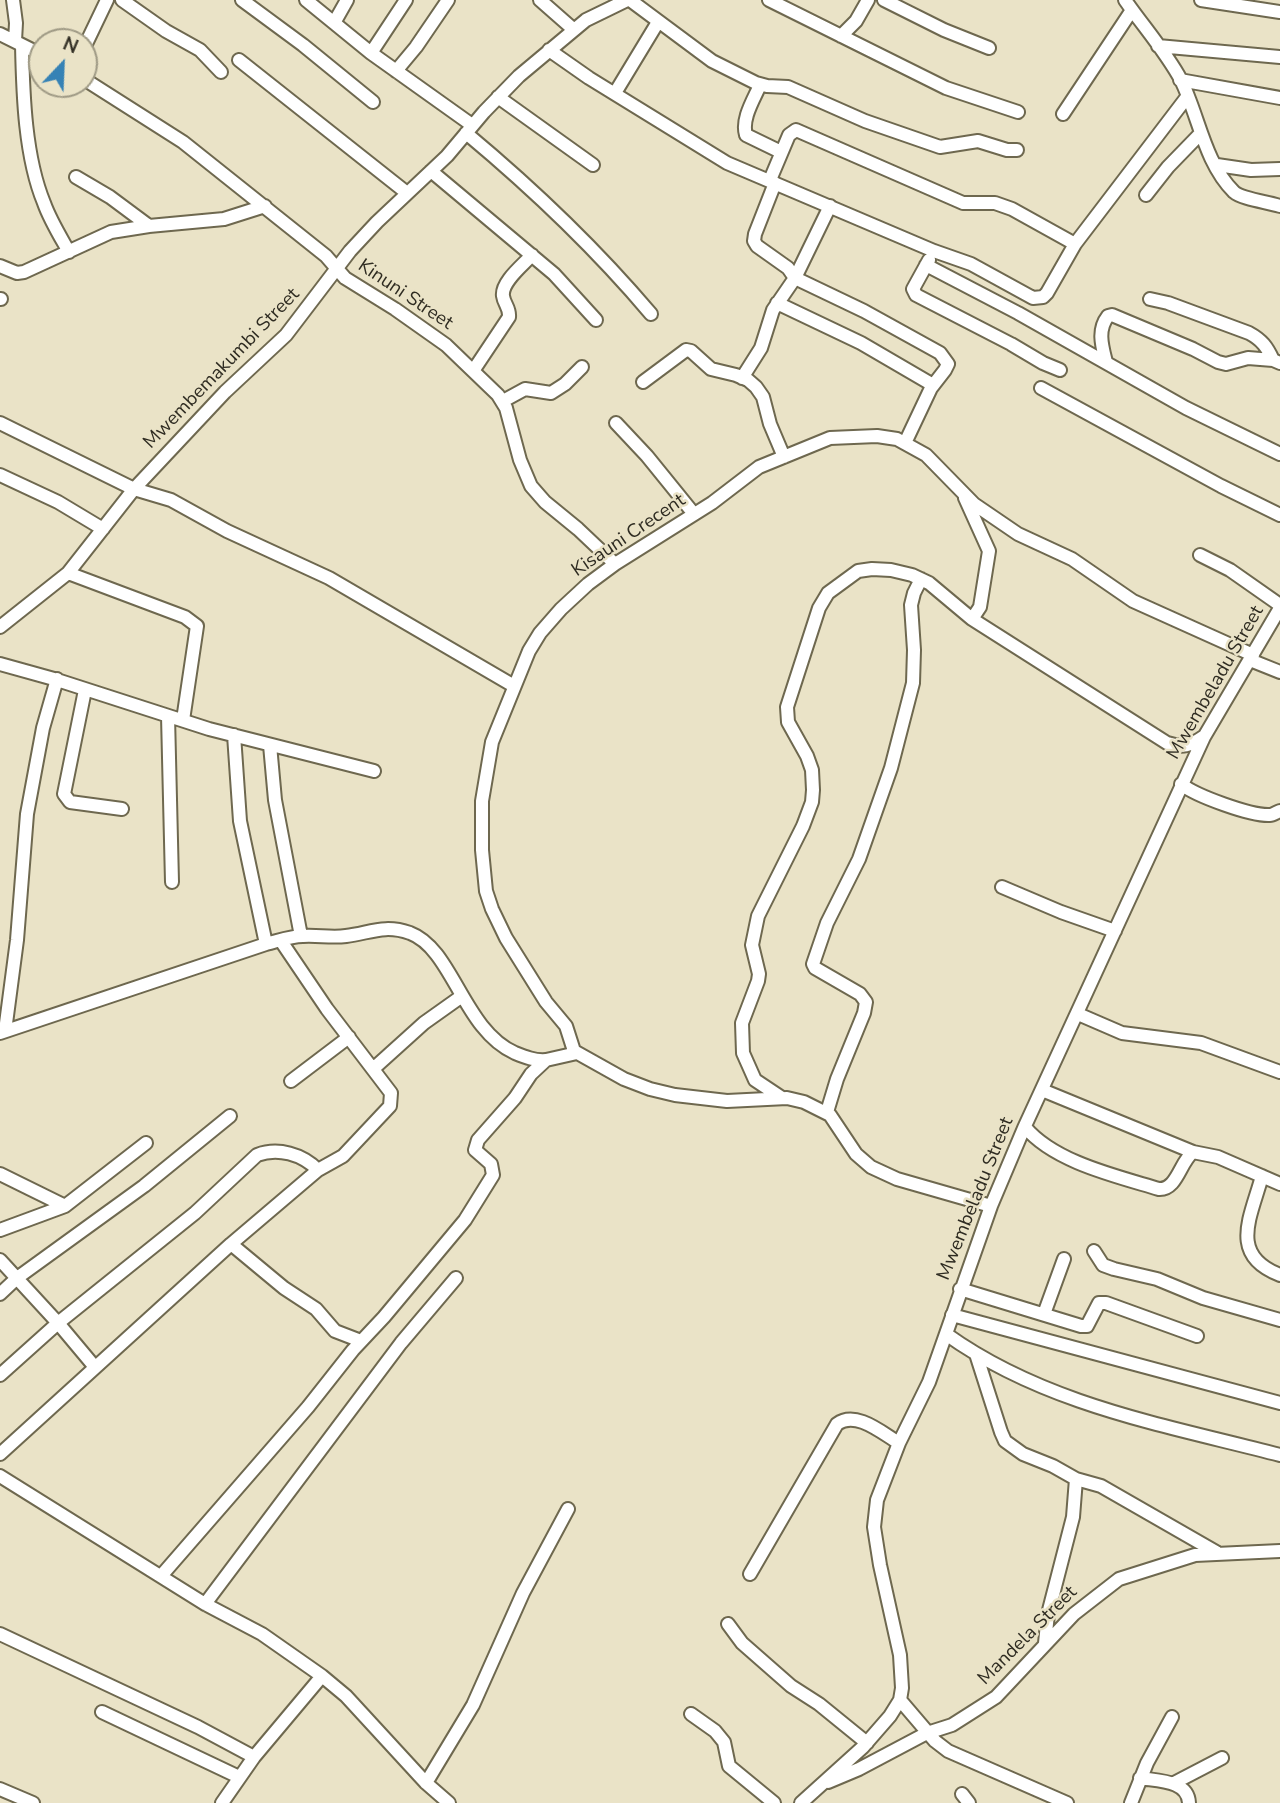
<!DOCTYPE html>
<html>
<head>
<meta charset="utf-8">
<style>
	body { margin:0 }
	#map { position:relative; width:1280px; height:1803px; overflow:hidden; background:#eae3c7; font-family:"Nunito Sans",sans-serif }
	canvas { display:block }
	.north { position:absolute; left:28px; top:28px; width:70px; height:70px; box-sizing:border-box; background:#eae3c7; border:2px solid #9f9a85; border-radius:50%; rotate:23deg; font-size:19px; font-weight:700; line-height:28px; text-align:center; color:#2f2c22 }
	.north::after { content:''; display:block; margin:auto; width:24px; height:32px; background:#3682b5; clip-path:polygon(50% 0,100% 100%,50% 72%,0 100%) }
</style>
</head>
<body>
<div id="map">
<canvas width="1280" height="1803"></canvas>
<div class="north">N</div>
</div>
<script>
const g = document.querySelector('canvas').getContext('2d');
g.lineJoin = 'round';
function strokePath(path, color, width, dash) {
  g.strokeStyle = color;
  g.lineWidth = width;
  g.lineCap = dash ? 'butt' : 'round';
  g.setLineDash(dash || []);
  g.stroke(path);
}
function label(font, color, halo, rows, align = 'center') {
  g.font = font + ' "Nunito Sans",sans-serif';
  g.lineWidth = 5;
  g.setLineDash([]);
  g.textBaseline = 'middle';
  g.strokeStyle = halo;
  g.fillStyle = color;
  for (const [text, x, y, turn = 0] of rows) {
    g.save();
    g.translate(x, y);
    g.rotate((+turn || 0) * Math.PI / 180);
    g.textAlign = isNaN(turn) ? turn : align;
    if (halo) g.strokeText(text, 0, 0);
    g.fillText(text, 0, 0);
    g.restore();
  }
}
const minor = new Path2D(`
	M13 0 16 23 15 41
	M122 0 166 31 200 50 221 72
	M242 0 303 45 373 102
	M306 0 371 53 472 125
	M540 0 573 29
	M630 0 712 61 756 83 767 86 788 87 865 121 940 147 978 141 1007 150H1017
	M769 0 946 88 1018 112
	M884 0 944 30 989 48
	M1125 0C1143 26 1166 52 1181 80 1199 116 1204 162 1234 192 1242 199 1268 202 1280 206
	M1201 0 1280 12
	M334 23 347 0
	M0 34 42 55
	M841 36 856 21 868 0
	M22 45C23 95 25 157 44 203 50 220 60 236 69 252
	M1158 46 1280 57
	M84 48 107 0
	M549 50 589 78 727 163 934 251 971 264 1033 298 1043 297 1047 293 1075 244 1187 97
	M371 53 406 0
	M239 60 407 193
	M396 71 416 47 448 0
	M84 79 183 142 326 256 345 278 395 309 446 345 498 395 506 408 520 460 531 486 545 502 578 529 615 564
	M1180 80 1280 98
	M760 85C754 99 741 119 746 135L781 152
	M615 93 658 22
	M498 97 593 165
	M1063 114 1132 10
	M466 133C532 188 596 249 651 314
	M1217 165 1251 170 1280 169
	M431 171 554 274 596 320
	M76 177 110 197 149 226
	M770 180 789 135 796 130 963 203H995L1012 209 1075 244
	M775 183 755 234 754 241 757 246 788 268 795 278 864 311 940 353 948 364 945 370 931 388 905 443
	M1146 195 1168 167 1201 133
	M929 260 913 289 916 295 1011 344 1043 363 1060 370
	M926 265 1018 313 1186 408 1280 454
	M0 266 17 273 24 272 111 232 149 226 224 219 265 206
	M0 299H1
	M1150 299 1168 303 1249 333C1262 340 1267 347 1273 360
	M777 303 861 343 933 385
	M1106 362C1102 346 1097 330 1108 316L1112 315 1193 349 1218 362 1226 364 1248 358 1273 360 1280 363
	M473 371 509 317C510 308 504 304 503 296 501 282 523 265 532 255
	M742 378 761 348 773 310 795 278 830 206
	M643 382 686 350 691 351 711 369 736 375 748 380 756 387 763 397 770 424 784 457
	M1041 388 1221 486 1280 515
	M503 401 525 389 551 393 565 384 582 367
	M0 423 134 489 171 500 227 531 329 578 514 686
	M616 423 647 456 694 514
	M0 475 58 502 103 529
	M965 498 989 551 980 607 972 619
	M1200 555 1230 570 1280 605
	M68 573 185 617 197 626 183 720
	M0 627 68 573 134 489 225 392 286 335 350 251 377 222 447 156 484 112 519 76 586 20 627 0
	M1250 660 1280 672
	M0 664 54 679 209 729 374 771
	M85 690 64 794 70 802 122 809
	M168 716 172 882
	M234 735 240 821 266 944
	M270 745 275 800 301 936
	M1181 784C1196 796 1251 816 1270 815 1273 815 1277 812 1280 811
	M1002 887 1061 912 1115 931
	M1078 1014 1122 1033 1201 1043 1280 1072
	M5 1031 17 940 27 814 43 728 57 679
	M0 1033 266 944C278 941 291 936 303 936 317 935 332 938 346 936 370 933 384 924 410 933 453 949 463 1030 515 1053 525 1057 535 1061 546 1060
	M373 1069 424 1023 462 996
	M291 1081 349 1037
	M1042 1090 1193 1152
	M782 1098 755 1080 743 1053 742 1023 758 981 759 974 752 945 758 916 803 826 812 802 813 790 812 770 807 756 788 722 787 707 819 608 828 593 858 571 872 569 891 570 912 575 929 583 972 619 1167 743C1183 748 1190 746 1203 737
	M827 1112 837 1079 864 1013 866 1002 860 994 815 968 813 964 827 923 859 859 891 768 913 683 914 650 911 605 914 593 921 579
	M1025 1127C1054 1162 1116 1176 1159 1189 1177 1190 1180 1162 1193 1152L1218 1157 1280 1184
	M0 1174 65 1206
	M1262 1176C1251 1217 1228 1255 1280 1275
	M991 1206 897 1179 871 1167 856 1154 830 1115 804 1102 787 1098 727 1101 675 1095 650 1089 624 1079 574 1051 566 1026 546 1002 506 938 492 909 486 891 482 850V801L492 742 529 651 540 633 561 609 588 584 615 564 712 503 759 467 830 438 877 436 897 439 926 455 974 504 1018 534 1072 559 1133 601 1253 655
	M0 1230 65 1206 146 1143
	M231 1244 284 1288 316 1309 335 1331 361 1341
	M1094 1251 1103 1265 1114 1269 1157 1279 1203 1298 1280 1320
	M0 1260 58 1323 94 1366
	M960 1289 1081 1326H1087L1099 1303H1106L1197 1336
	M0 1294 17 1278 144 1186 230 1116
	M1044 1314 1064 1259
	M952 1315 1280 1403
	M946 1334C1045 1405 1165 1425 1280 1455
	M976 1354 1001 1432 1005 1441 1023 1454 1053 1466 1076 1479 1101 1486 1216 1552
	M0 1375 58 1323 195 1213 257 1155C278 1147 302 1154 318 1170
	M0 1454 231 1244 318 1170 343 1156 390 1106 391 1093 327 1009 281 941
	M0 1476 205 1604 262 1634 322 1676 346 1696 426 1783 449 1803
	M750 1574 837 1424C856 1410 882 1433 899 1443
	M161 1576 308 1407 353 1350 384 1317 465 1220 493 1175 491 1164 475 1150 478 1140 515 1098 531 1074 546 1060 577 1053
	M205 1604 401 1343 456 1278
	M728 1624 742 1643 791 1686 819 1704 867 1743
	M0 1634 198 1727 254 1757
	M1045 1643 1048 1614 1073 1517 1076 1479
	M900 1700 935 1741 948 1751 1067 1803
	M102 1712 239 1777
	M691 1714 715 1731 724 1742 729 1766 774 1803
	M1140 1778C1157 1781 1188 1780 1189 1803
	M828 1782 859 1769 927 1733 952 1725 996 1697 1074 1614 1119 1579 1195 1555 1280 1551
	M426 1783 473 1705 523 1593 568 1509
	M1174 1783 1222 1758
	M0 1789 33 1803
	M962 1794 969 1803
	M222 1803 254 1757 322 1676
	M801 1803 863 1747 890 1716 900 1700 902 1688 900 1655 880 1565 874 1527 877 1500 899 1443 929 1382 991 1206 1024 1128 1204 737 1280 608
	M1131 1803 1147 1763 1172 1717`);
const streetNames = [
	["Kinuni Street",405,295,34],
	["Mwembemakumbi Street",222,369,-46],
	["Kisauni Crecent",629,536,-34],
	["Mwembeladu Street",1216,683,-60],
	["Mwembeladu Street",976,1199,-68],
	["Mandela Street",1028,1636,-45]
];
strokePath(minor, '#6e684f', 16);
strokePath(minor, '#fff', 12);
label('19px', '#2f2c22', '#eae3c7', streetNames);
</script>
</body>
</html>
